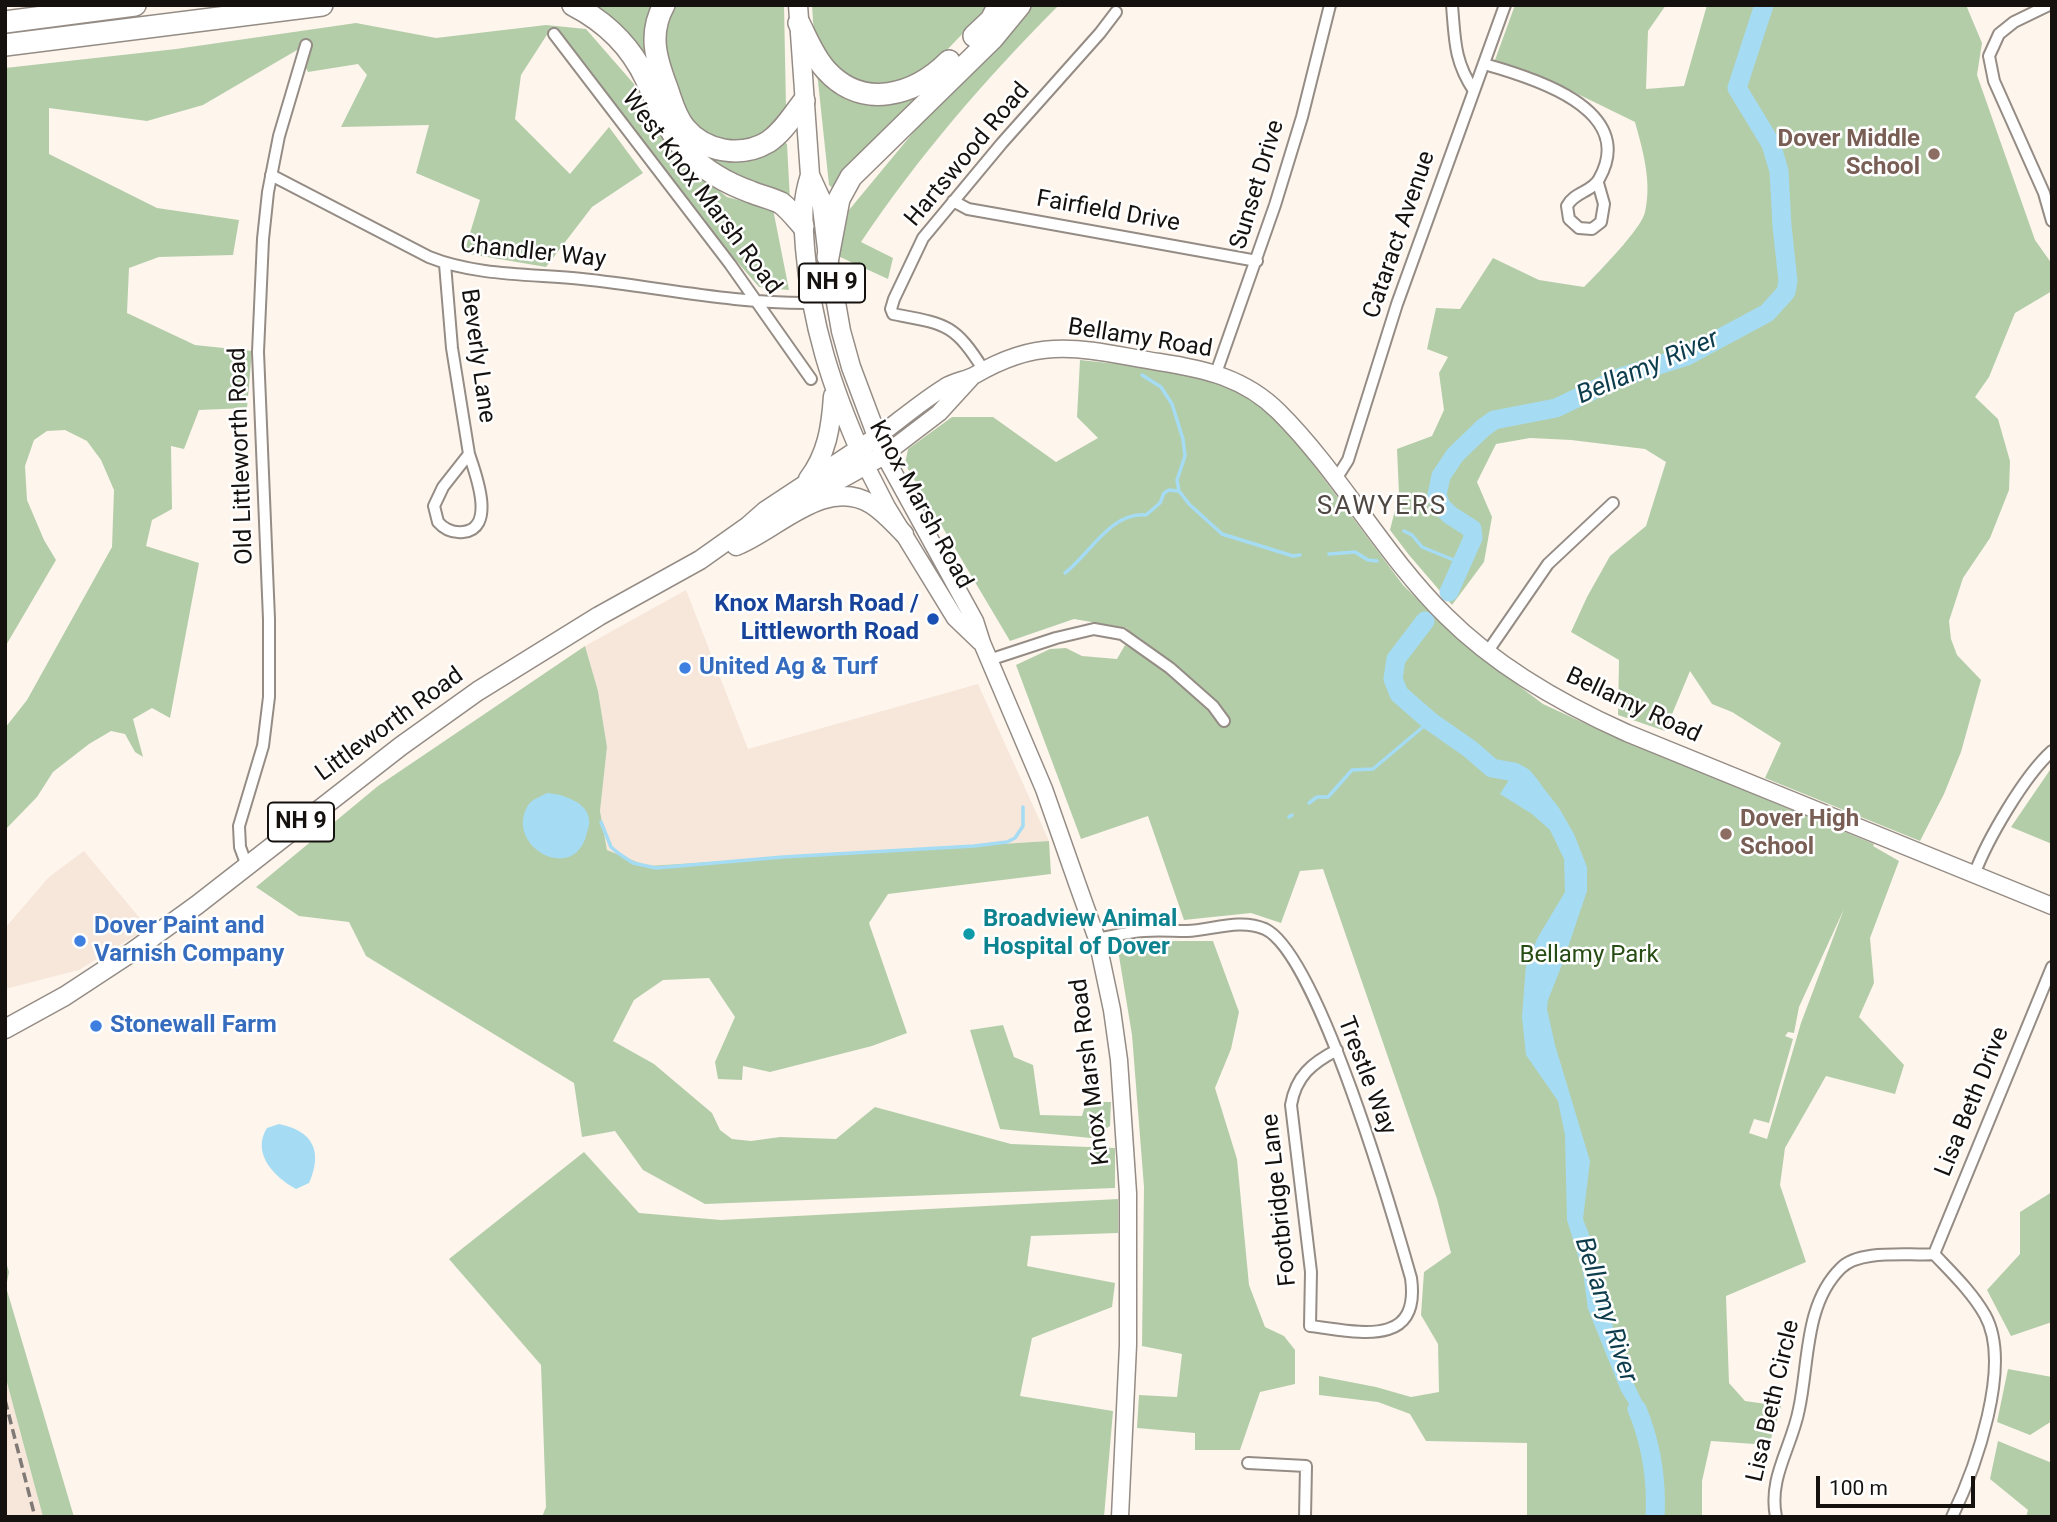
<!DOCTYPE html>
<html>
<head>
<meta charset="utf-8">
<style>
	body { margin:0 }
	#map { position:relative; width:2057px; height:1522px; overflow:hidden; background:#fef5ed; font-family:Roboto,sans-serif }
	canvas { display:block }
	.frame { position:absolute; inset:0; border:7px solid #14110f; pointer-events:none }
	.scale { position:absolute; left:1816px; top:1476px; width:159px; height:32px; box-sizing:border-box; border:4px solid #14110f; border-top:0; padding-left:9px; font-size:21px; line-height:24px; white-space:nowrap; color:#14110f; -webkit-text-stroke:5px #fff; paint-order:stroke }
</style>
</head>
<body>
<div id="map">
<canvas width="2057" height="1522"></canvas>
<div class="frame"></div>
<div class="scale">100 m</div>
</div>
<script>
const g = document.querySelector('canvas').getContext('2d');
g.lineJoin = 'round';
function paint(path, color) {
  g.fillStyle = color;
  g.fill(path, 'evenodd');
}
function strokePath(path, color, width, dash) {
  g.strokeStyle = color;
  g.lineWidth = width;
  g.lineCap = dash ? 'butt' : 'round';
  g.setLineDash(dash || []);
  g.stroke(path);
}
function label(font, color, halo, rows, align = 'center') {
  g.font = font + ' Roboto,sans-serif';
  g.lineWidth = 5;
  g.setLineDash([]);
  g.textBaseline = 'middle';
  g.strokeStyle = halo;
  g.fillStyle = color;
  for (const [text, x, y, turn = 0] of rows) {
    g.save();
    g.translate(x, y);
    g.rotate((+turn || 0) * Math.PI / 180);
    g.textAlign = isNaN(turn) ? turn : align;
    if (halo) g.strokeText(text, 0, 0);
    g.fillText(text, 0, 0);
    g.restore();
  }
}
const built = new Path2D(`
	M686 590 748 749 978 684 1049 841 647 866 607 850 600 811 607 747 598 691 585 646Z
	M84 851 148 928 79 970 5 989V928L49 877Z
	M5 1375 43 1517H5Z`);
const green = new Path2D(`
	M584 5H656C640 35 649 60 661 89 666 102 670 117 678 129 702 163 749 163 780 139L787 144 790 200C742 191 695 167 670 125 660 108 655 88 647 70 633 43 609 22 584 5Z
	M666 5H784L786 108 781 121 745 146 697 133 659 57Z
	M812 5H990L924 74 876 86 839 74 814 36Z
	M1012 5 836 191 829 185 816 63 848 89 932 81Z
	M1031 5H1059C986 78 918 157 861 242L893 258 888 279 838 256 849 210 926 117 1018 25Z
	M1515 5H1666L1648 31 1646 89 1684 86 1707 5H1966L1982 43 1977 75 2035 240 2052 264V291L2015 313 1989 377 1975 397 1998 419 2010 461 2009 490 1990 538 1963 578 1949 621 1951 639 1957 655 1981 680 1961 752 1944 794 1920 841 1765 778 1781 743 1732 712 1712 704 1690 671 1665 731 1618 715 1619 660 1571 632 1587 597 1610 556 1646 526 1666 462 1645 449 1571 440 1530 438 1496 444 1477 482 1492 517 1484 562 1452 605 1409 555 1390 530 1399 494 1397 449 1432 436 1444 410 1439 373 1448 357 1427 349 1436 308 1460 309 1493 258 1539 280 1584 287C1598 273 1642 228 1645 212 1652 182 1643 151 1635 122L1545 78 1495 60Z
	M356 23 436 38 546 25 586 29 634 84 656 124 693 170 727 197 773 209 789 290 759 287 705 225 564 37 550 30 521 75 515 119 570 174 609 127 643 173 592 207 546 267 464 253 480 200 416 173 429 125 341 127 367 75 358 64 308 72 297 50 203 105 147 121 49 108V154L157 208 239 220 233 255 159 257 129 268 127 313 195 345 252 351 247 408 199 410 184 449 171 446 172 509 152 520 146 546 199 563 170 718 152 708 133 719 143 757 135 752 125 734 111 731 89 744 53 772 37 797 5 830V728L27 700 112 547 114 490 101 460 87 441 65 430 47 431 34 440 25 466 27 500 44 540 56 560 5 647V68L176 49Z
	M1080 360 1175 370 1218 381 1258 402 1291 435 1403 585 1462 643 1543 704 1610 735 1874 844 1873 846 1899 861 1870 938 1874 983 1859 1017 1904 1065 1895 1094 1826 1076 1785 1148 1780 1185 1806 1262 1726 1296 1729 1383 1745 1401 1781 1406 1769 1445 1711 1441 1702 1481V1517H1527V1443L1426 1441 1410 1414 1378 1402 1319 1395V1376L1376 1387 1411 1397 1439 1392 1438 1344 1421 1315 1424 1272 1451 1253 1437 1199 1323 869 1300 871 1281 923 1251 913 1184 920 1148 816 1081 839 1016 665 1050 649 1066 648 1082 656 1117 659 1125 645 1130 648 1127 628 1074 619 1010 641 905 464 908 449 952 417H993L1056 462 1098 438 1077 417ZM1844 909 1801 1023 1767 1139 1749 1133 1754 1119 1769 1123 1793 1039 1785 1036 1788 1032 1794 1033 1799 1007Z
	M585 646 598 691 607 747 600 811 607 850 647 866 1049 841 1051 874 888 894 869 923 907 1033 872 1046 770 1072 743 1066 742 1080 718 1079 715 1062 735 1017 709 978 663 980 634 1000 613 1041 654 1064 712 1113 720 1130 732 1139 751 1141 780 1137 836 1139 875 1107 1011 1144 1115 1148V1188L705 1204 643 1170 615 1131 582 1137 574 1083 366 956 349 922 299 916 256 887 378 786Z
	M2052 767V844L2011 827Z
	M1174 941H1213L1239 1012 1231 1049 1215 1088 1237 1159 1249 1285 1265 1327 1284 1336 1295 1350V1384L1260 1392 1240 1450H1195V1433L1137 1428 1139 1395 1177 1397 1182 1354 1142 1346 1144 1187 1132 1035 1118 950Z
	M1003 1025 1014 1057 1033 1065 1040 1115 1082 1116 1086 1102H1111L1110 1126 1091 1138 1000 1129 970 1030Z
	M584 1152 639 1213 721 1220 1118 1199V1233L1031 1236 1027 1266 1115 1283 1112 1307 1032 1338 1020 1396 1113 1411 1104 1517H542L546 1507 541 1365 449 1259Z
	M2052 1192V1322L2011 1336 1987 1290 2020 1254V1212Z
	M5 1259 9 1272 6 1287 74 1517H43L5 1375Z
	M2008 1369 2052 1377V1421L2030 1435 1997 1422Z
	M1998 1441 2052 1463V1517H2026L2028 1510 1990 1479Z`);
const water = new Path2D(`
	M1514 772H1531L1559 808 1574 834 1587 867V891L1563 962 1548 1000 1547 1009 1555 1045 1590 1161 1583 1219 1595 1250 1607 1307 1624 1363 1642 1401 1647 1433 1621 1391 1588 1309 1583 1272 1567 1220 1565 1135 1558 1101 1526 1055 1522 1017 1526 965 1538 937 1565 892 1564 859 1550 830 1532 814 1500 794Z
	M547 793C562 794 588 802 589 820 590 825 587 832 586 836 572 885 502 844 529 804 533 799 542 796 547 793Z
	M279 1124C313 1131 323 1151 309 1183L296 1189C274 1177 251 1153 267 1128Z`);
const stream = new Path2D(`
	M1142 375 1161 387 1172 404 1183 439 1185 456 1177 480 1179 491 1189 504 1222 534 1293 556 1300 555
	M1404 531 1412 535 1422 547 1461 563
	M1329 554 1355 552 1368 560 1377 561
	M1065 573C1090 554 1110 512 1146 515L1160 503 1164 493 1169 490 1178 491
	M1309 803 1317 797H1328L1352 770 1373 769 1430 721
	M1289 817 1292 815
	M601 822 611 847 618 853 633 863 656 868 783 857 974 846 1007 842 1015 838 1023 826V807`);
const river = new Path2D(`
	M1449 592 1473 538 1472 529 1450 515 1441 506 1437 495 1441 476 1455 455 1483 428 1494 420 1556 408 1621 377 1687 356 1767 313 1786 292 1788 281 1782 226 1779 171 1771 144 1737 88 1764 5
	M1425 621 1396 659 1393 679 1399 694 1430 721 1470 749 1492 768 1514 772 1523 777 1532 788
	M1637 1409C1651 1443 1657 1480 1655 1517`);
const street = new Path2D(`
	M1452 5C1455 40 1454 61 1474 91
	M2049 5 2014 22 1999 34 1989 56 1994 81 2044 193 2052 221
	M554 34 730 264 811 379
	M1484 64C1531 77 1639 109 1599 179 1592 192 1574 192 1567 206L1569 219 1579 228 1592 229 1601 222 1604 204 1598 183
	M271 175 429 257C476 276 532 274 582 279 658 287 735 304 812 303
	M953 201 968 209 1002 215 1257 261
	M445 264 452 348 469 454
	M983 369C954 323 945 324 893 314L891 309 894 299 923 238 1002 143 1100 33 1116 12
	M1216 373 1275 205 1302 117 1330 5
	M469 454C475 472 497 529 463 532 453 533 444 529 438 522L434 506 443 487Z
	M1336 479 1348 460 1397 304 1505 5
	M1488 651 1548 564 1613 503
	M989 660 1056 638 1094 629 1122 634 1170 668 1213 706 1224 721
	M247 866 240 847 239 826 263 746 269 697V619L258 352 263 239 268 192 279 136 306 45
	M1974 875C1987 840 2024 776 2052 751
	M1097 939C1113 936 1128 932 1144 931 1158 930 1172 931 1187 931 1212 930 1240 918 1265 929 1318 954 1393 1215 1411 1278 1421 1350 1355 1331 1310 1326L1311 1272 1291 1105C1296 1076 1312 1063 1337 1050
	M1934 1254 2052 967
	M1934 1254C1952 1273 1972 1292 1985 1315 2013 1365 1975 1469 1952 1517
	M1248 1463 1306 1466 1305 1517
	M1776 1517C1768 1477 1792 1447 1799 1409 1809 1364 1804 1304 1841 1268 1860 1249 1908 1256 1934 1254`);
const secondary = new Path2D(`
	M971 378 939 413 884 455 975 621 982 643 1044 789 1077 883 1097 939 1112 1010 1119 1060 1128 1193V1345L1120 1517
	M877 437C900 420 922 401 945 387 954 381 966 380 975 375 999 361 1026 350 1054 349 1089 347 1125 357 1159 362 1205 369 1245 378 1279 412 1341 474 1383 554 1446 616 1497 667 1562 704 1627 733L2052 906
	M866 466 887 507 955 618 980 642`);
const primary = new Path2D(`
	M810 175C801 204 803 218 805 248 811 325 832 388 863 458
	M808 479C827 454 831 427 833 396
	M795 504 884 455 851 367 841 331 828 257 821 199 810 175 798 5
	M736 546C777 530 825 476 871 504 884 512 893 523 904 534
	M5 1029 65 996 132 952 197 905 401 746 478 691 599 616 700 560 748 526 765 511 877 437`);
const highway = new Path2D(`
	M573 5C606 22 630 45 646 79 659 106 667 131 688 153 706 172 726 183 751 192 760 196 772 198 781 203 789 209 796 218 803 226
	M664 5C648 34 656 59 667 88 672 102 675 116 685 128 705 152 741 158 768 142 783 132 793 115 804 101
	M5 22 135 5
	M799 23C807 39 814 57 826 70 863 111 915 95 949 61
	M974 36 991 20 999 5
	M5 45 322 5
	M828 257 839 199 851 177 992 39 1020 5`);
const rail = new Path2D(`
	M5 1400 35 1517`);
const markers = [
	[1934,154,7,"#8d6e63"],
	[933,619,7,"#1a4fb4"],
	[685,668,7,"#3f7fe0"],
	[1726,834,7,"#8d6e63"],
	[969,934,7,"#0f9aa8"],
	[80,941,7,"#3f7fe0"],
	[96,1026,7,"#3f7fe0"]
];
const shields = [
	[832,283,66],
	[301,822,66]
];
const shieldNames = [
	["NH 9",832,283],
	["NH 9",301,822]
];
const educationNames = [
	["Dover Middle",1920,140],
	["School",1920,168],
	["Dover High",1740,820,"left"],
	["School",1740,848,"left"]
];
const streetNames = [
	["Hartswood Road",968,155,-50],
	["Sunset Drive",1258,185,-73],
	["West Knox Marsh Road",701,193,53],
	["Fairfield Drive",1108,212,10],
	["Cataract Avenue",1400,235,-71],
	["Chandler Way",533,253,6],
	["Bellamy Road",1140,339,9],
	["Beverly Lane",477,356,82],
	["Old Littleworth Road",242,456,-92],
	["Knox Marsh Road",920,505,61],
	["Bellamy Road",1633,706,25],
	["Littleworth Road",390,725,-36],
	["Knox Marsh Road",1091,1072,-97],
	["Trestle Way",1366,1076,69],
	["Lisa Beth Drive",1973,1102,-68],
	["Footbridge Lane",1280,1200,-96],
	["Lisa Beth Circle",1774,1401,-77]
];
const transitNames = [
	["Knox Marsh Road /",919,605],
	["Littleworth Road",919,633]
];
const shopNames = [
	["United Ag & Turf",699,668],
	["Dover Paint and",94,927],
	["Varnish Company",94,955],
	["Stonewall Farm",110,1026]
];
const cultureNames = [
	["Broadview Animal",983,920],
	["Hospital of Dover",983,948]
];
const parkNames = [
	["Bellamy Park",1589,956]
];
const waterNames = [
	["Bellamy River",1648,368,-23],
	["Bellamy River",1605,1310,72]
];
const neighbourhoodNames = [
	["SAWYERS",1382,507]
];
paint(built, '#f7e7da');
paint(green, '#b4cda9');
paint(water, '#a5dcf3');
strokePath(stream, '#a5dcf3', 3.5);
strokePath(river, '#a5dcf3', 19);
strokePath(street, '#948c85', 14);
strokePath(secondary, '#948c85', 19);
strokePath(primary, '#948c85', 21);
strokePath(highway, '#948c85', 24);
strokePath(street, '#fff', 10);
strokePath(secondary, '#fff', 16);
strokePath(primary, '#fff', 18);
strokePath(highway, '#fff', 21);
strokePath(rail, '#807a76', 3.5, [10, 5]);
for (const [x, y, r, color] of markers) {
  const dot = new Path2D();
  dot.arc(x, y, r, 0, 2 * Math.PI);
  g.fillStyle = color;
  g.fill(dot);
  strokePath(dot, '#fff', 2.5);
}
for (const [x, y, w] of shields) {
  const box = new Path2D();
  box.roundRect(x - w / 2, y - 19.5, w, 39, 5);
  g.fillStyle = '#fff';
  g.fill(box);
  strokePath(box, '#14110f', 2);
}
label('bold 23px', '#14110f', null, shieldNames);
label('bold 24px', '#785e54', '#fff', educationNames, 'right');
label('24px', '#14110f', '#fff', streetNames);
label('bold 24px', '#164399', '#fff', transitNames, 'right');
label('bold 24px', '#366cbe', '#fff', shopNames, 'left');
label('bold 24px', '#0d838f', '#fff', cultureNames, 'left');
label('24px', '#284d14', '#fff', parkNames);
label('italic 26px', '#0d3d4d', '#fff', waterNames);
g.letterSpacing = '2px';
label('26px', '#504943', '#fff', neighbourhoodNames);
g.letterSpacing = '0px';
</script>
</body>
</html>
